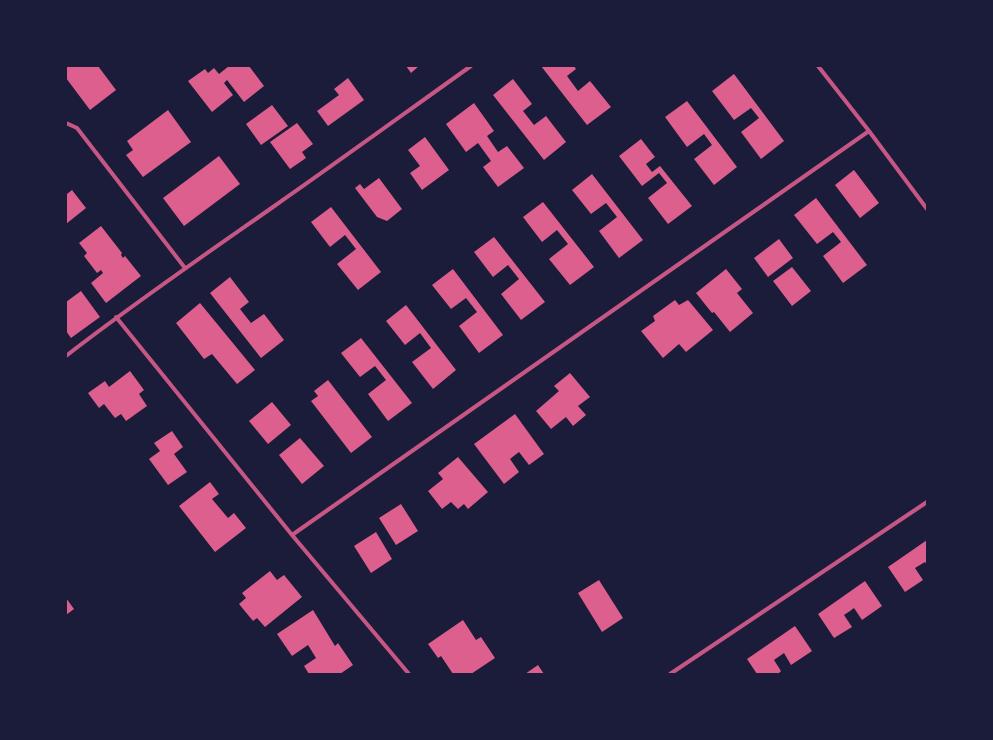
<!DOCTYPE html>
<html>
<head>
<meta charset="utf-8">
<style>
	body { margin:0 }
	#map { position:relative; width:993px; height:740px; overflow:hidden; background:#1b1b3a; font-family:Montserrat,sans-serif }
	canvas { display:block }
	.frame { position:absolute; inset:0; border:67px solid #1b1b3a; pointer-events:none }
</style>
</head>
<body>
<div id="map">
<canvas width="993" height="740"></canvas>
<div class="frame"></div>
</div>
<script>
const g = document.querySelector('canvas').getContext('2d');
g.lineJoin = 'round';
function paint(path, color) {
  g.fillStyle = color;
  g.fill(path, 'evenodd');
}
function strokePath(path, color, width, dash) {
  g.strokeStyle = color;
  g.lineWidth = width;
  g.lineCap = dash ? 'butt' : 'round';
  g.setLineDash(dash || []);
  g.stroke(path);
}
const building = new Path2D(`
	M66 66H86V67L98 66 116 90 90 110 66 78Z
	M229 66H249L264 86 244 102 227 80 224 83 233 95 212 112 188 81 205 69 208 73 214 68 219 74Z
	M406 66H419L411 73Z
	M541 66H574L576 69 567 76 578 91 590 81 611 107 587 125Z
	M734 74 784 141 761 159 741 132 759 118 751 108 734 120 712 91Z
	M348 78 364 100 328 126 317 111 339 95 334 89Z
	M513 79 532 104 523 111 534 125 546 116 566 142 544 160 493 95Z
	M687 101 737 167 714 185 694 159 712 145 704 134 687 147 665 117Z
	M474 103 494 131 487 136 498 152 507 146 524 168 498 187 483 167 491 161 478 143 466 152 446 124Z
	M272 105 288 126 261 145 246 124Z
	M168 110 191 142 143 177 126 155 133 150 127 141Z
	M297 123 313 144 302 152 306 158 290 169 270 142Z
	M425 137 449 170 422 190 410 173 420 166 408 150Z
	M641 139 655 157 646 164 652 172 660 166 692 206 668 224 648 198 667 183 659 173 642 186 619 156Z
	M219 156 240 184 184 226 163 198Z
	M854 170 879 203 860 218 835 185Z
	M592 174 643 240 619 258 599 231 617 217 606 203 591 214 572 190Z
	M379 178 402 209 387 221 377 217 355 188 360 184 364 189Z
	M72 190 86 208 66 224V193L67 194Z
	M816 198 867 265 843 283 823 256 841 242 833 232 817 244 794 215Z
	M543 202 594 267 570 285 549 259 568 244 557 230 542 242 523 217Z
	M331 207 381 272 358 290 337 264 356 249 345 235 330 247 311 222Z
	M101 226 122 253 121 255 123 258 125 256 141 276 106 303 91 283 103 273 101 270 97 273 84 256 87 253 79 243Z
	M494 237 545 302 521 320 501 294 519 279 508 265 493 277 474 252Z
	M779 239 793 258 768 277 754 258Z
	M792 267 811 291 792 306 773 281Z
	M453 269 503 335 479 353 459 326 477 312 466 298 451 309 432 285Z
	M726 269 742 289 737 293 753 313 730 332 714 312 712 313 696 293Z
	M230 277 249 302 240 309 251 323 264 314 284 340 261 358 210 293Z
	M81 291 100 317 71 338 66 331V302Z
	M675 300 679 305 688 300 713 330 686 352 679 344 663 358 641 331 655 321 653 316Z
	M200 303 255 370 237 384 212 354 204 359 176 323Z
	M406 305 456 370 433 389 412 362 431 348 420 333 405 345 386 321Z
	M361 338 412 403 388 421 368 394 386 380 375 366 360 377 341 353Z
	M130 371 144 390 139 394 147 406 126 421 121 414 115 418 104 404 99 408 88 393 105 381 109 387Z
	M570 373 590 397 578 406 586 415 573 426 566 417 551 429 536 411 559 391 554 386Z
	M328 380 372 437 351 453 311 401 318 396 314 391Z
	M272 402 291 425 268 444 249 421Z
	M515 414 544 454 529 465 519 452 510 459 519 472 504 484 474 444Z
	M172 431 183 447 174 454 187 472 168 485 149 459 160 451 154 443Z
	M300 438 324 466 302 484 279 455Z
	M458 457 488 492 468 509 464 504 458 509 451 502 442 509 428 491 443 479 438 473Z
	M210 482 219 494 212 499 228 518 234 513 246 528 215 552 179 506Z
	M401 504 418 531 396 545 379 518Z
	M376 532 392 559 371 573 354 546Z
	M927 540V565L925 562 915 568 923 580 905 592 888 567Z
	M270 571 277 580 284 575 302 597 265 627 257 618 253 621 239 604 246 598 242 593Z
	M599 580 623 618 602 632 578 593Z
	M865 581 882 606 862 620 854 608 850 611 844 615 852 627 834 638 818 614Z
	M66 598 74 609 66 615Z
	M313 610 335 646 338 643 353 665 340 674H309L304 666 316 658 308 645 292 656 277 634Z
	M463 620 476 640 481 637 495 658 471 674H453L441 656 438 658 428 644Z
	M795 626 812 651 791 665 784 653 774 660 781 671 778 674H757L747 659Z
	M538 665 544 674H525Z`);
const minor = new Path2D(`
	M818 66 869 131 927 209
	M66 123 77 128 185 268
	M116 317 292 535 409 674
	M66 356C133 304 203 256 273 207 339 161 405 113 471 66
	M292 535 869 131
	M670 674 927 502`);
paint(building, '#dd5f8e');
strokePath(minor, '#c65784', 4);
</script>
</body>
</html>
